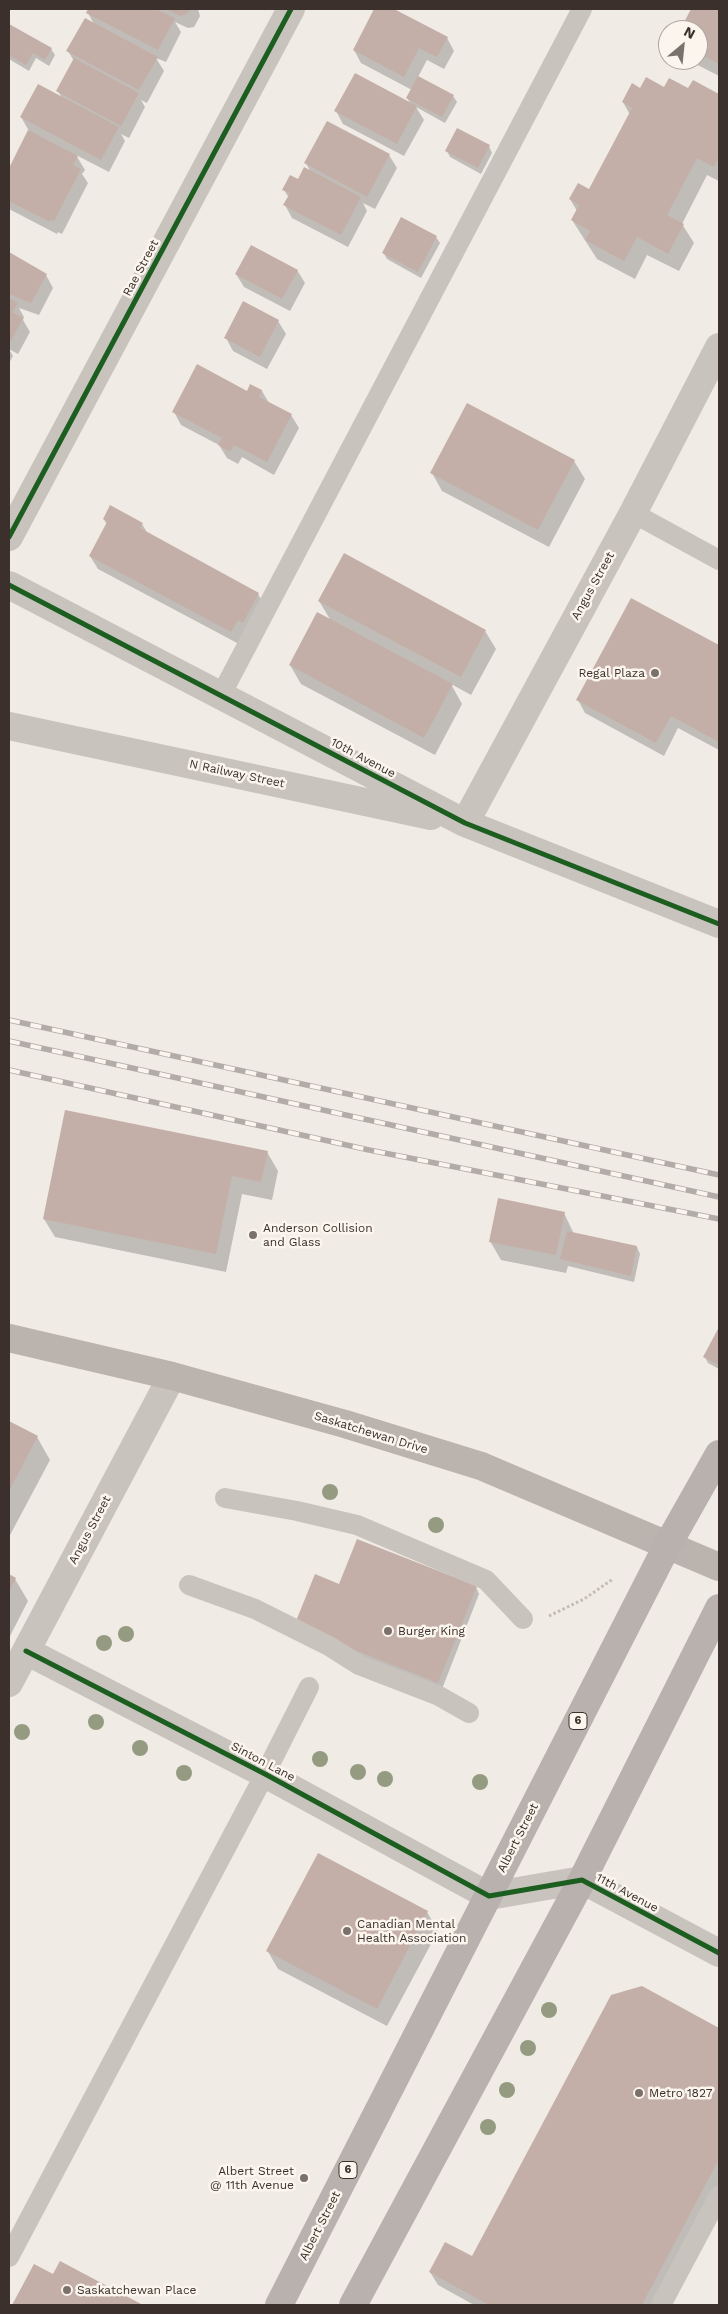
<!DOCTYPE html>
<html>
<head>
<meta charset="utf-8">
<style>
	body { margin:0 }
	#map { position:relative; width:728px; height:2314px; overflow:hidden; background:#f0ebe5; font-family:"Work Sans",sans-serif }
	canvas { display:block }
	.frame { position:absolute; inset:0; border:10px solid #3b302b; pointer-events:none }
	.north { position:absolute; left:658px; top:20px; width:50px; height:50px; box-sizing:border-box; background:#fbf5ee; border:1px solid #aea6a0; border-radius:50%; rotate:28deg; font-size:14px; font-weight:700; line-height:20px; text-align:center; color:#3b302b }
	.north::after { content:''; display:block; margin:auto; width:18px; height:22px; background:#7a716c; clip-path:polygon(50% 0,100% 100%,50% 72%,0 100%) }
</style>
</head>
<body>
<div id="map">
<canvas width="728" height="2314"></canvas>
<div class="frame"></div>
<div class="north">N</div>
</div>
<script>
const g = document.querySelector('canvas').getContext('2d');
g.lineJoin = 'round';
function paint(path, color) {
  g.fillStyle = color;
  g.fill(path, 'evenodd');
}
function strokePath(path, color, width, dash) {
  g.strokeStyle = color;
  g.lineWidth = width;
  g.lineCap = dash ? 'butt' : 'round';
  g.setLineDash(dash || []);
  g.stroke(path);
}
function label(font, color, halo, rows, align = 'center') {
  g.font = font + ' "Work Sans",sans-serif';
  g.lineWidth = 5;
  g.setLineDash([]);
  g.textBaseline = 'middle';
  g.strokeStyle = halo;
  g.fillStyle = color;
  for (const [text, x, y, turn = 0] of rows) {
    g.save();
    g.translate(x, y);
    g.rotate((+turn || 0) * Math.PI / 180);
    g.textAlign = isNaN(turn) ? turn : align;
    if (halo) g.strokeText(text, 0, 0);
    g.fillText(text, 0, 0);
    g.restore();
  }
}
const shadow = new Path2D(`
	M90 9H198L200 16 194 27 188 28 175 22 181 32 166 62 156 58 164 71 147 103 141 100 145 107 129 138 121 134 125 141 109 172 76 155 85 170 82 174 88 183 62 234 58 232 57 234 9 209V170L29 131 21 117 62 98 58 91 74 61 68 51 94 24 88 13Z
	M376 9H392L447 38 454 51 444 69 427 60 418 77 453 96 457 102 445 123 416 107 424 120 404 156 343 124 336 111 411 104 407 98 412 90 361 63 354 50Z
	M692 9H719V76L688 60H698V30H681Z
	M9 25 51 49 55 55 49 66 36 58 29 71 9 59Z
	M693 82 719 95V181L707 175 682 224 694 243 679 271 647 255 635 279 597 259 572 220 577 211 570 199 590 191 630 115 623 102 641 90H689Z
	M489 146 492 153 481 174 450 157 447 151Z
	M389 155 397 168 375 209 363 203 367 211 348 247 292 218 285 205 289 198 284 190 311 173 306 163Z
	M436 237 440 243 421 278 387 259 383 252Z
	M9 254 46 275 53 288 39 315 19 308 24 317 23 320 30 332 18 354 9 349 13 356 9 363Z
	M297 270 305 283 290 311 244 287 236 274Z
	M278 321 286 334 267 369 233 351 226 338Z
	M251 386 262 391 269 403 291 415 299 428 274 475 242 457 238 464 227 458 219 445 181 425 174 412 247 392Z
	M574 461 585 479 549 547 442 491 432 473Z
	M104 519 142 524 148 534 258 594 266 607 239 644 98 569 90 556 107 525Z
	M632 600 719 646V750L678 728 664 756 585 713 578 700Z
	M319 601 485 631 496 649 471 695 451 684 462 704 435 755 301 684 290 665 331 621Z
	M267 1152 278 1171 272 1200 242 1194 226 1272 55 1237 44 1219Z
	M564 1213 574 1234 637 1247 640 1254 634 1282 568 1266 566 1273 501 1260 490 1241Z
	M719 1330V1369L708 1363 705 1357Z
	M9 1423 37 1437 50 1460 9 1537Z
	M9 1575 15 1579 28 1601 9 1638Z
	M476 1587 479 1594 442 1689 299 1632Z
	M427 1912 438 1931 387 2026 278 1969 267 1950Z
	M642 1987 719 2029V2205L666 2305H474L438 2285 430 2272 475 2260Z
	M61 2263 140 2305H13L34 2265 54 2276Z`);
const building = new Path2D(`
	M88 9H156L175 18 158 50 86 13Z
	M166 9H190L187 14 180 16Z
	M374 9H394L448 37 437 57 419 48 404 77 353 50Z
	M691 9H719V64L698 53V30H680Z
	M85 18 158 57 139 90 66 51Z
	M9 24 52 48 45 60 33 53 26 65 9 55Z
	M74 58 139 93 121 126 56 91Z
	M355 73 417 106 397 144 334 111Z
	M418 76 454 95 442 117 406 98Z
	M646 77 664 87 669 78 688 88 693 80 719 94V157L714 167 697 158 667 215 684 224 668 254 637 237 624 261 585 240 590 231 571 220 579 205 569 199 578 183 589 189 632 108 622 102 632 83 640 88Z
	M38 84 119 127 101 160 20 117Z
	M327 121 390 154 367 197 304 163Z
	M457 128 490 145 478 168 445 151Z
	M28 130 78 156 73 165 81 169 54 221 51 220 50 222 9 201V168Z
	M304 167 361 197 341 235 283 205 290 193 282 190 290 175 298 179Z
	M401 217 437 236 418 272 382 253Z
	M251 245 298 270 282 299 235 274Z
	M9 252 47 274 31 303 9 294Z
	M9 298 18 303 12 312 23 318 11 341 9 340Z
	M243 301 279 320 260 357 224 338Z
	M197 364 247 391 250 384 262 390 259 397 292 414 267 462 234 445 230 452 218 445 222 438 172 412Z
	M467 403 575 460 538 530 430 473Z
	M110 505 143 523 140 528 259 593 243 623 238 620 231 632 89 556 107 522 103 519Z
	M344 553 486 630 461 677 318 601Z
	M631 598 719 645V742L671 716 656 743 576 700Z
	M317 612 453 684 424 738 289 665Z
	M65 1110 268 1151 261 1182 232 1176 216 1254 43 1219Z
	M498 1198 565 1212 556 1255 489 1242Z
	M567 1231 637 1246 631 1276 560 1259Z
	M719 1327V1365L703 1357Z
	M9 1421 38 1436 9 1491Z
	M357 1539 477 1586 438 1683 294 1626 315 1574 339 1584Z
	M9 1574 16 1578 9 1592Z
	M318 1853 428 1911 377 2009 266 1951Z
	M642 1986 719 2028V2159L642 2305H489L429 2272 445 2242 472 2256 611 1995Z
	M60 2261 143 2305H12L34 2264 53 2274Z`);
const path = new Path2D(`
	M549 1616 584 1599 613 1579`);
const service = new Path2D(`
	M633 513 719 560
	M221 695 582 9
	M225 1498 297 1511 357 1525 486 1580 523 1619
	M189 1585 255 1609 329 1646 359 1665 439 1696 469 1713
	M9 2257 265 1774 309 1687
	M661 2305 719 2196`);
const minor = new Path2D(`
	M9 537 291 9
	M9 585 465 823 719 924
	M9 726 431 816
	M465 823 633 513 719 347
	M26 1651 265 1774 489 1896
	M9 1683 172 1376`);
const tertiary = new Path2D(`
	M489 1896 582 1880 719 1953`);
const secondary = new Path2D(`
	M9 1338 172 1376 345 1424 481 1466 719 1567`);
const primary = new Path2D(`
	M279 2305 667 1546 719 1454
	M353 2305 582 1880 719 1608`);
const rail = new Path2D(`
	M9 1020 719 1175
	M9 1041 719 1197
	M9 1070 369 1150 719 1219`);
const cycleway = new Path2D(`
	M9 537 291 9
	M9 585 465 823 719 924
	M26 1651 265 1774 489 1896 582 1880 719 1953`);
const trees = [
	[330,1492],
	[436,1525],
	[126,1634],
	[104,1643],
	[96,1722],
	[22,1732],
	[140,1748],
	[320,1759],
	[358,1772],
	[184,1773],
	[385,1779],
	[480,1782],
	[549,2010],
	[528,2048],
	[507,2090],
	[488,2127]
];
const markers = [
	[655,673,5,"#7a716c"],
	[253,1235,5,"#7a716c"],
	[388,1631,5,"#7a716c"],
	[347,1931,5,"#7a716c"],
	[639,2093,5,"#7a716c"],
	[304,2178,5,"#7a716c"],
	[67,2290,5,"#7a716c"]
];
const shields = [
	[578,1721,18],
	[348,2170,18]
];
const shieldNames = [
	["6",578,1721],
	["6",348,2170]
];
const streetNames = [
	["Rae Street",141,268,-62],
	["Angus Street",593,586,-61],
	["10th Avenue",363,758,28],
	["N Railway Street",237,774,12],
	["Saskatchewan Drive",371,1433,17],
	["Angus Street",90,1530,-62],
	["Sinton Lane",263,1762,28],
	["Albert Street",518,1838,-63],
	["11th Avenue",627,1893,28],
	["Albert Street",320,2226,-63]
];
const poiNames = [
	["Regal Plaza",645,673,"right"],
	["Anderson Collision",263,1228],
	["and Glass",263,1242],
	["Burger King",398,1631],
	["Canadian Mental",357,1924],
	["Health Association",357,1938],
	["Metro 1827",649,2093],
	["Albert Street",294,2171,"right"],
	["@ 11th Avenue",294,2185,"right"],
	["Saskatchewan Place",77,2290]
];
paint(shadow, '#0003');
paint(building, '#c3afa7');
strokePath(path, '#c2bbb6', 3, [2.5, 2.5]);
strokePath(service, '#c9c3be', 20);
strokePath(minor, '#c9c3be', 28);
strokePath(tertiary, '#c9c3be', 28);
strokePath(secondary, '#bab3ae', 28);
strokePath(primary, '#b8b1ad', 28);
strokePath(rail, '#b1aca8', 5.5);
strokePath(rail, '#fbf5ee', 4, [11]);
strokePath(cycleway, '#1b5e20', 5);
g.fillStyle = '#959b80';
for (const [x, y] of trees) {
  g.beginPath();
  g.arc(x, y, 8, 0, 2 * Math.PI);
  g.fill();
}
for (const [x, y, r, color] of markers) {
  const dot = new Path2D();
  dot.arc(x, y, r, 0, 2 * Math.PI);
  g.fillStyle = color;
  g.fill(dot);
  strokePath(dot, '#fbf5ee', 2);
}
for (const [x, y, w] of shields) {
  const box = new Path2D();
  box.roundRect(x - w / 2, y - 8.5, w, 17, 4);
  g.fillStyle = '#fbf5ee';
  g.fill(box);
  strokePath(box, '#3b302b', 1);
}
label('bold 11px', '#3b302b', null, shieldNames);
label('12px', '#3b302b', '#fbf5ee', streetNames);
label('12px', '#3b302b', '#fbf5ee', poiNames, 'left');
</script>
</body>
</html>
